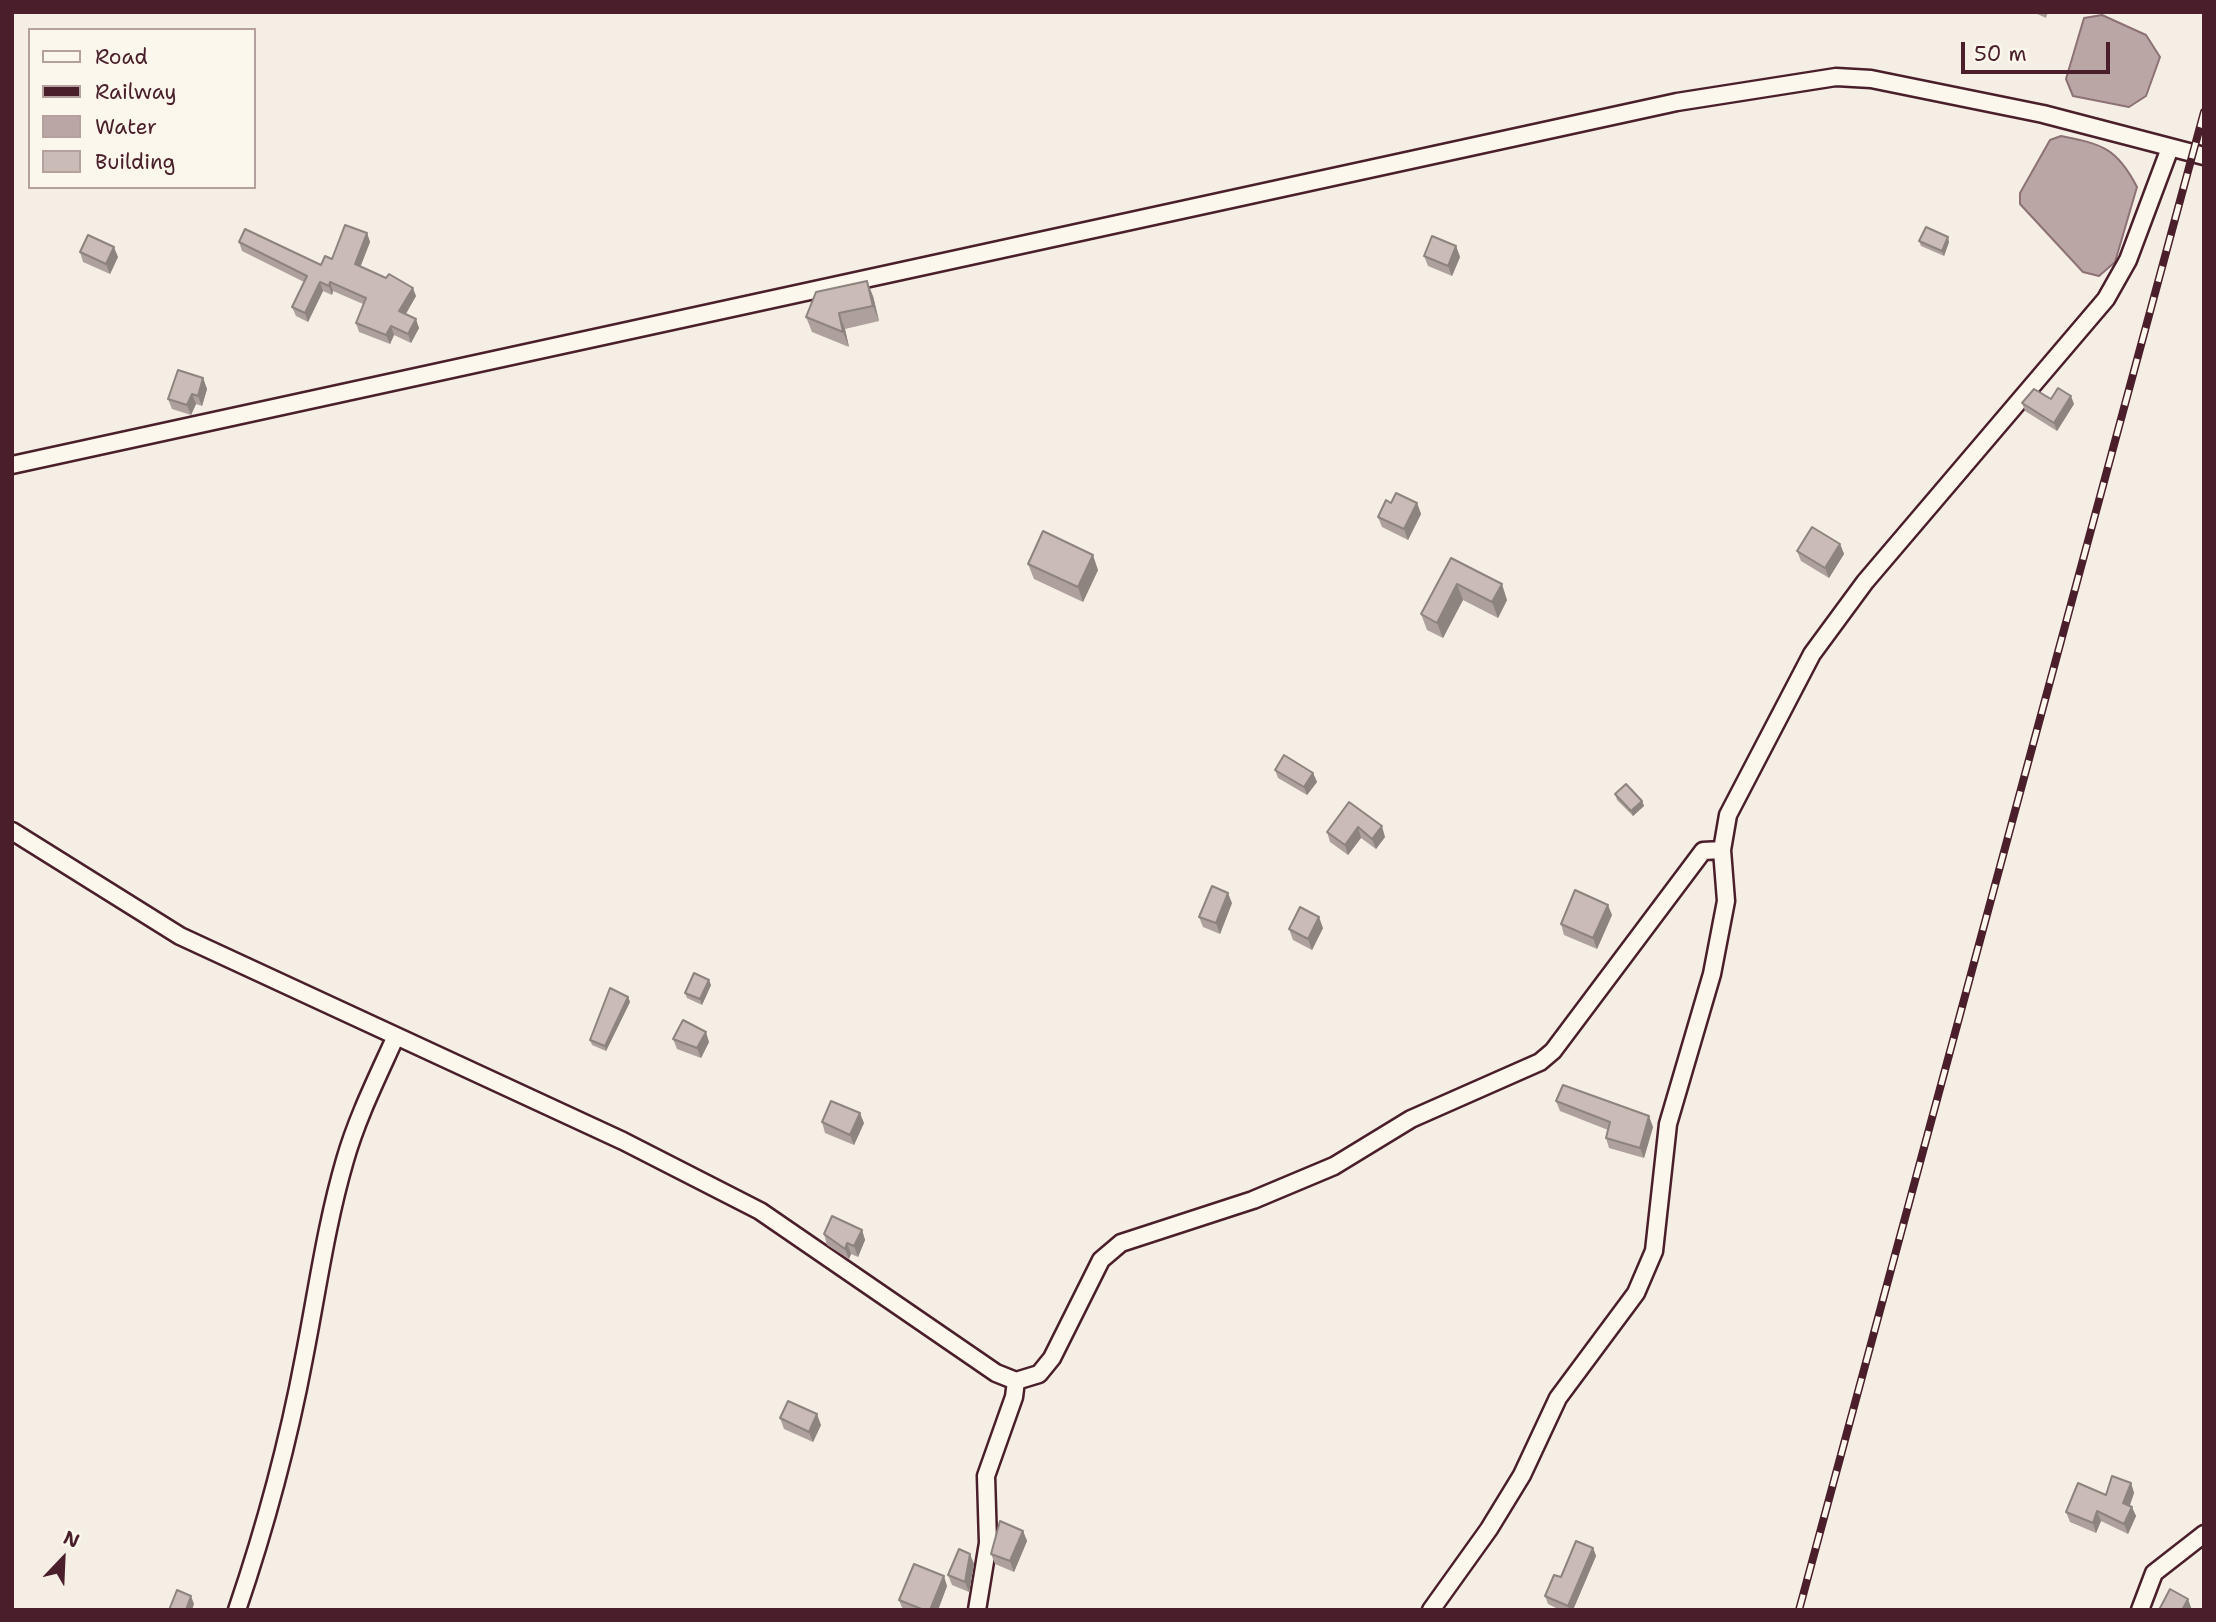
<!DOCTYPE html>
<html>
<head>
<meta charset="utf-8">
<style>
	body { margin:0 }
	#map { position:relative; width:2216px; height:1622px; overflow:hidden; background:#f4eee4; font-family:"Shantell Sans",sans-serif }
	canvas { display:block }
	.frame { position:absolute; inset:0; border:14px solid #4a1f2b; pointer-events:none }
	.legend { position:absolute; left:28px; top:28px; width:228px; height:161px; box-sizing:border-box; background:#fbf7ec; border:2px solid #b4a19f; margin:0; padding:9px 12px; list-style:none; font-size:21px; color:#4a1f2b }
	.legend li { display:flex; align-items:center; gap:14px; height:35px }
	.legend b { width:35px; border:2px solid #b4a19f }
	.north { position:absolute; left:28px; top:1524px; width:70px; height:70px; -webkit-text-stroke:5px #fbf7ec; paint-order:stroke; rotate:23deg; font-size:19px; font-weight:700; line-height:28px; text-align:center; color:#4a1f2b }
	.north::after { content:''; display:block; margin:auto; width:24px; height:32px; background:#4a1f2b; clip-path:polygon(50% 0,100% 100%,50% 72%,0 100%) }
	.scale { position:absolute; left:1961px; top:42px; width:149px; height:32px; box-sizing:border-box; border:4px solid #4a1f2b; border-top:0; padding-left:9px; font-size:21px; line-height:24px; white-space:nowrap; color:#4a1f2b; -webkit-text-stroke:5px #fbf7ec; paint-order:stroke }
</style>
</head>
<body>
<div id="map">
<canvas width="2216" height="1622"></canvas>
<div class="frame"></div>
<ul class="legend">
<li><b style="height:9px;background:#fbf7ec"></b>Road</li>
<li><b style="height:9px;background:#4a1f2b"></b>Railway</li>
<li><b style="height:19px;background:#baa7a5"></b>Water</li>
<li><b style="height:19px;background:#cabbb6"></b>Building</li>
</ul>
<div class="north">N</div>
<div class="scale">50 m</div>
</div>
<script>
const g = document.querySelector('canvas').getContext('2d');
g.lineJoin = 'round';
function paint(path, color) {
  g.fillStyle = color;
  g.fill(path, 'evenodd');
}
function strokePath(path, color, width, dash) {
  g.strokeStyle = color;
  g.lineWidth = width;
  g.lineCap = dash ? 'butt' : 'round';
  g.setLineDash(dash || []);
  g.stroke(path);
}
const water = new Path2D(`
	M2102 15 2146 35 2160 57 2146 96 2129 107 2073 96 2066 79 2084 18Z
	M2061 136C2102 144 2117 148 2137 187L2115 262 2099 276 2083 272 2020 204V193L2050 140Z`);
const street = new Path2D(`
	M12 465 1677 102 1836 77 1871 79 2043 114 2204 156
	M12 831 180 936 623 1141 760 1211 996 1373 1016 1381 1039 1374 1052 1358 1101 1260 1121 1243 1253 1200 1334 1166 1411 1119 1540 1062 1553 1051 1703 851 1722 850
	M237 1610C265 1528 288 1443 304 1358 317 1292 326 1225 345 1160 357 1118 377 1078 395 1038
	M977 1610 988 1543 986 1476 1014 1397 1016 1381
	M1431 1610 1489 1529 1522 1475 1558 1398 1636 1293 1654 1251 1668 1124 1712 974 1726 901 1722 850 1728 815 1812 654 1865 582 2106 299 2128 260 2170 148
	M2140 1610 2154 1573 2204 1534`);
const rail = new Path2D(`
	M1799 1610 2204 112`);
const wall = new Path2D(`
	M2033 12H2048L2046 18Z
	M367 233 370 242 360 267 416 296 406 314 419 328 411 343 394 335 390 344 359 332 356 323 363 304 333 291 332 295 323 291 308 322 296 316 292 307 304 282 242 251 239 242 321 265 332 259Z
	M1919 241 1949 242 1944 256 1921 246Z
	M1456 246 1460 257 1452 276 1428 266 1424 256Z
	M80 252 118 257 110 274 83 262Z
	M873 296 879 321 845 329 849 347 812 332 806 317Z
	M203 378 207 389 202 406 196 404 191 415 172 409 168 399Z
	M2051 399 2074 404 2057 431 2025 411 2022 403Z
	M1391 503H1417L1421 514 1408 540 1382 527 1378 517Z
	M1840 544 1844 554 1829 578 1801 561 1797 551Z
	M1451 558 1507 600 1498 618 1463 600 1443 638 1427 630 1421 614Z
	M1028 564 1098 570 1083 602 1034 579Z
	M1275 770 1313 773 1317 782 1307 795 1278 778Z
	M1615 794 1642 801 1644 806 1633 816 1617 800Z
	M1349 802 1385 837 1376 849 1361 838 1348 855 1330 842 1327 832Z
	M1232 903 1220 934 1203 927 1199 917Z
	M1612 915 1597 949 1564 935 1561 924Z
	M1323 928 1312 950 1293 940 1289 929Z
	M711 985 702 1005 687 998 685 993Z
	M628 997 630 1002 606 1051 592 1045 590 1040Z
	M673 1039 709 1042 701 1058 677 1049Z
	M1556 1101 1653 1127 1644 1158 1609 1148 1606 1138 1608 1130 1560 1111Z
	M822 1122 864 1123 854 1145 825 1133Z
	M862 1230 865 1240 858 1257 851 1254 849 1259 827 1245 824 1234Z
	M780 1418 821 1425 813 1442 784 1429Z
	M2131 1483 2134 1493 2130 1505 2136 1516 2128 1534 2101 1521 2096 1533 2070 1522 2066 1512Z
	M1023 1531 1027 1541 1014 1572 995 1564 991 1554Z
	M1593 1548 1596 1556 1573 1610H1560L1548 1604 1545 1596 1561 1577Z
	M974 1564 969 1592 952 1585 948 1575Z
	M947 1586 938 1610H903L899 1600Z`);
const shadedWall = new Path2D(`
	M367 233 370 242 358 273 355 264Z
	M1948 237 1949 242 1944 256 1942 251Z
	M1456 246 1460 257 1452 276 1448 266Z
	M114 247 118 257 110 274 106 264Z
	M867 281 873 296 879 321 873 306Z
	M320 282 323 291 308 322 305 313Z
	M330 282 333 291 332 295 329 286Z
	M413 288 416 296 402 320 399 311Z
	M839 313 845 329 849 347 843 332Z
	M416 319 419 328 411 343 408 334Z
	M391 326 394 335 390 344 386 335Z
	M203 378 207 389 202 406 198 396Z
	M192 394 196 404 191 415 187 405Z
	M2071 396 2074 404 2057 431 2054 423Z
	M1417 503 1421 514 1408 540 1404 529Z
	M1840 544 1844 554 1829 578 1825 568Z
	M1093 555 1098 570 1083 602 1078 587Z
	M1457 584 1463 600 1443 638 1437 623Z
	M1502 584 1507 600 1498 618 1492 602Z
	M1313 773 1317 782 1307 795 1304 787Z
	M1642 801 1644 806 1633 816 1631 811Z
	M1382 826 1385 837 1376 849 1372 839Z
	M1358 827 1361 838 1348 855 1345 845Z
	M1228 893 1232 903 1220 934 1216 923Z
	M1608 905 1612 915 1597 949 1593 938Z
	M1319 917 1323 928 1312 950 1308 939Z
	M709 980 711 985 702 1005 700 999Z
	M628 997 630 1002 606 1051 605 1046Z
	M706 1032 709 1042 701 1058 697 1048Z
	M860 1113 864 1123 854 1145 850 1135Z
	M1649 1116 1653 1127 1644 1158 1640 1148Z
	M862 1230 865 1240 858 1257 854 1246Z
	M847 1243 851 1254 849 1259 845 1249Z
	M817 1414 821 1425 813 1442 809 1432Z
	M2131 1483 2134 1493 2127 1513 2123 1503Z
	M2132 1507 2136 1516 2128 1534 2124 1524Z
	M2097 1511 2101 1521 2096 1533 2093 1523Z
	M1023 1531 1027 1541 1014 1572 1010 1561Z
	M1593 1548 1596 1556 1573 1610H1569L1568 1606Z
	M970 1554 974 1564 969 1592 965 1582Z
	M944 1576 947 1586 938 1610H930Z
	M191 1596 194 1604 192 1610H186Z
	M2188 1599 2192 1610H2182Z`);
const building = new Path2D(`
	M345 225 367 233 355 264 386 278 389 274 413 288 399 311 416 319 408 334 391 326 386 335 356 323 366 298 330 282 329 286 320 282 305 313 292 307 307 276 239 242 245 229 321 265 325 256 332 259Z
	M1926 227 1948 237 1942 251 1919 241Z
	M88 235 114 247 106 264 80 252Z
	M1432 236 1456 246 1448 266 1424 256Z
	M867 281 873 306 839 313 843 332 806 317 816 292Z
	M178 370 203 378 198 396 192 394 187 405 168 399Z
	M2058 388 2071 396 2054 423 2022 403 2034 389 2051 399Z
	M1396 493 1417 503 1404 529 1378 517 1386 500 1391 503Z
	M1812 527 1840 544 1825 568 1797 551Z
	M1043 531 1093 555 1078 587 1028 564Z
	M1451 558 1502 584 1492 602 1457 584 1437 623 1421 614Z
	M1284 755 1313 773 1304 787 1275 770Z
	M1626 784 1642 801 1631 811 1615 794Z
	M1349 802 1382 826 1372 839 1358 827 1345 845 1327 832Z
	M1212 886 1228 893 1216 923 1199 917Z
	M1575 890 1608 905 1593 938 1561 924Z
	M1300 907 1319 917 1308 939 1289 929Z
	M694 973 709 980 700 999 685 993Z
	M610 988 628 997 605 1046 590 1040Z
	M683 1020 706 1032 697 1048 673 1039Z
	M1563 1085 1649 1116 1640 1148 1606 1138 1610 1122 1556 1101Z
	M831 1101 860 1113 850 1135 822 1122Z
	M832 1216 862 1230 854 1246 847 1243 845 1249 824 1234Z
	M788 1401 817 1414 809 1432 780 1418Z
	M2112 1476 2131 1483 2123 1503 2132 1507 2124 1524 2097 1511 2093 1523 2066 1512 2078 1483 2106 1495Z
	M1000 1521 1023 1531 1010 1561 991 1554Z
	M1576 1541 1593 1548 1568 1606 1545 1596 1554 1575 1561 1577Z
	M959 1549 970 1554 965 1582 948 1575Z
	M914 1564 944 1576 930 1610H924L899 1600Z
	M2170 1589 2188 1599 2182 1610H2159Z
	M177 1590 191 1596 186 1610H169Z`);
paint(water, '#baa7a5');
strokePath(water, '#8d7174', 2);
strokePath(street, '#4a1f2b', 21);
strokePath(street, '#fbf7ec', 16);
strokePath(rail, '#4a1f2b', 8);
strokePath(rail, '#fbf7ec', 5, [16]);
paint(wall, '#aea19d');
paint(shadedWall, '#8d837f');
paint(building, '#cabbb6');
strokePath(building, '#8d837f', 2);
</script>
</body>
</html>
